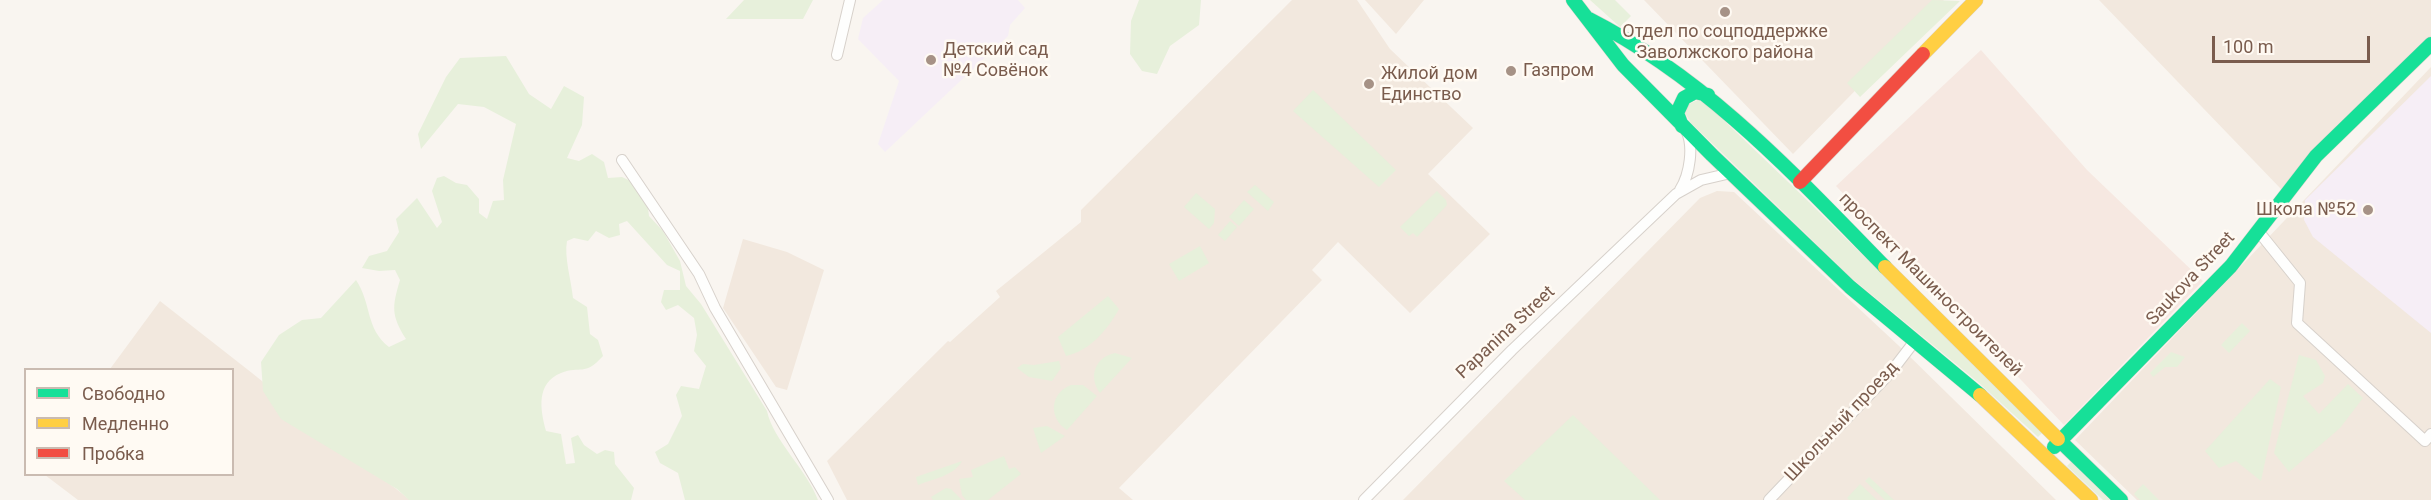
<!DOCTYPE html>
<html>
<head>
<meta charset="utf-8">
<style>
	body { margin:0 }
	#map { position:relative; width:2431px; height:500px; overflow:hidden; background:#f9f5f0; font-family:Roboto,sans-serif }
	canvas { display:block }
	.legend { position:absolute; left:24px; top:368px; width:210px; height:108px; box-sizing:border-box; background:#fffaf3; border:2px solid #cabbb1; margin:0; padding:8px 10px; list-style:none; font-size:18px; color:#7a5c4d }
	.legend li { display:flex; align-items:center; gap:12px; height:30px }
	.legend b { width:30px; border:2px solid #cabbb1 }
	.scale { position:absolute; left:2212px; top:36px; width:158px; height:27px; box-sizing:border-box; border:3px solid #7a5c4d; border-top:0; padding-left:8px; font-size:18px; line-height:21px; white-space:nowrap; color:#7a5c4d; -webkit-text-stroke:4px #fffaf3; paint-order:stroke }
</style>
</head>
<body>
<div id="map">
<canvas width="2431" height="500"></canvas>
<ul class="legend">
<li><b style="height:8px;background:#16e098"></b>Свободно</li>
<li><b style="height:8px;background:#ffcf43"></b>Медленно</li>
<li><b style="height:8px;background:#f24e42"></b>Пробка</li>
</ul>
<div class="scale">100 m</div>
</div>
<script>
const g = document.querySelector('canvas').getContext('2d');
g.lineJoin = 'round';
function paint(path, color) {
  g.fillStyle = color;
  g.fill(path, 'evenodd');
}
function strokePath(path, color, width, dash) {
  g.strokeStyle = color;
  g.lineWidth = width;
  g.lineCap = dash ? 'butt' : 'round';
  g.setLineDash(dash || []);
  g.stroke(path);
}
function label(font, color, halo, rows, align = 'center') {
  g.font = font + ' Roboto,sans-serif';
  g.lineWidth = 5;
  g.setLineDash([]);
  g.textBaseline = 'middle';
  g.strokeStyle = halo;
  g.fillStyle = color;
  for (const [text, x, y, turn = 0] of rows) {
    g.save();
    g.translate(x, y);
    g.rotate((+turn || 0) * Math.PI / 180);
    g.textAlign = isNaN(turn) ? turn : align;
    if (halo) g.strokeText(text, 0, 0);
    g.fillText(text, 0, 0);
    g.restore();
  }
}
const residential = new Path2D(`
	M1292 0H1357L1390 49 1473 128 1428 174 1490 234 1410 313 1338 242 1312 270 1322 280 1119 488 1133 500H847L827 461 948 341 950 342 1000 297 996 291 1081 222V210Z
	M1365 0H1424L1396 34Z
	M1644 0H1944L1793 154Z
	M2099 0H2431V38L2281 189Z
	M2431 67V500H2137L2075 440Z
	M1717 191 1734 192 1898 345 2056 500H1403L1700 198Z
	M743 239 787 252 824 270 787 390 776 387 723 308Z
	M160 301 252 373 410 500H78L45 475 232 474V370L110 369Z`);
const commercial = new Path2D(`
	M1981 50 2087 170 2203 281 2064 425 1836 186Z`);
const education = new Path2D(`
	M883 0H1018L1025 8 1010 25 1008 36 885 152 878 144 899 81 858 39 863 18Z
	M2431 76V333L2313 237 2304 220 2305 200Z`);
const green = new Path2D(`
	M744 0H813L803 19H726Z
	M1139 0H1201L1199 25 1170 46 1157 74 1142 71 1130 54 1131 21Z
	M1590 0H1615L1631 16 1620 27Z
	M1932 0 1960 1 1860 97 1847 83Z
	M506 56 529 94 551 109 564 86 584 97 582 125 567 158 579 161 592 154 604 162 608 178 622 177 637 184 647 200 649 216 663 231 680 261 686 286 701 304 767 411C773 440 807 470 818 500H685L678 473 660 463 655 452 668 444 682 416 676 395 681 386 699 389 706 366 694 351 697 335 694 318 678 305 666 310 661 302 664 290H680V271L667 265 627 221 619 224 620 235 609 238 596 231 588 241 574 238 567 241C564 257 571 279 573 298L587 307 590 334 598 340 603 356C584 377 581 365 561 373 536 383 540 409 546 431L561 434 566 464 575 463 571 438 578 435 584 445 597 454 605 450 614 452 615 464 634 488 631 500H409L397 489 281 419 263 391 261 362 279 335 302 320 321 318 356 280C372 304 365 328 389 347L406 339C391 315 392 307 400 280L395 270 379 271 362 268 369 256 387 251 399 232 396 219 417 198 437 228 442 222 432 191 437 178 444 176 456 183 467 185 479 199V213L487 219 493 201 504 200 503 180 516 124 484 107 458 104 421 149 418 134 446 77 460 58Z
	M1313 90 1396 170 1379 187 1293 111Z
	M1698 100 1709 106 1809 202 2042 433 2038 437 1979 383 1855 281 1691 123 1685 113 1689 104Z
	M1255 185 1274 202 1268 211 1247 192Z
	M1437 191 1446 200 1447 205 1417 237 1413 233 1409 236 1400 227Z
	M1196 193 1215 209 1214 223 1209 229 1184 207Z
	M1244 200 1254 209 1239 226 1229 217Z
	M1230 221 1237 227 1225 241 1218 235Z
	M1200 246 1209 263 1179 281 1169 264Z
	M1108 296 1119 309C1108 329 1090 351 1066 356L1058 337Z
	M2242 323 2250 331 2229 353 2221 345Z
	M2171 352 2185 357 2177 367H2165L2153 377 2150 373Z
	M1115 353 1132 358 1100 393C1088 377 1095 357 1115 353Z
	M2299 355 2316 360 2325 376 2323 383 2303 396 2319 414 2348 384 2363 398 2340 428 2289 472 2274 453Z
	M1059 361 1061 368 1052 381 1029 377 1017 368 1023 364 1034 365Z
	M2270 379 2281 387 2261 481 2236 461 2219 468 2205 451Z
	M1071 385H1083L1097 396 1067 430C1048 418 1050 393 1071 385Z
	M1573 415 1660 500H1525L1504 481Z
	M1047 426 1065 436 1041 453 1033 428Z
	M1004 456 1009 469 1015 467 1021 474 988 500H966L962 495 959 479 973 477 971 470Z
	M962 461C954 476 933 479 918 485L916 477Z
	M2071 462 2110 500H2103L2067 466Z
	M1869 477 1894 500H1885L1865 481Z
	M1860 484 1877 500H1849L1847 498Z
	M2143 484 2159 500H2140L2134 494Z
	M946 488 951 489 962 500H933L931 497Z`);
const street = new Path2D(`
	M837 55 850 0
	M622 160 699 274 715 308 828 500
	M1680 190C1690 174 1694 146 1686 130
	M2259 232 2300 283 2297 323 2425 441 2431 434
	M1364 500 1512 350 1676 194 1701 180 1731 173
	M1769 500 1891 372 1914 342`);
const fast = new Path2D(`
	M1573 0 1623 65 1712 155 1850 287 1980 395
	M1589 19C1707 79 1794 174 1885 267
	M1682 126 1677 113 1684 98 1695 92 1708 95
	M2058 439 2121 500
	M2054 447 2231 266 2316 156 2431 44`);
const slow = new Path2D(`
	M1923 54 1976 0
	M1885 267 2058 439
	M1980 395 2091 500`);
const jam = new Path2D(`
	M1800 182 1923 54`);
const markers = [
	[1725,12,6,"#a69286"],
	[931,60,6,"#a69286"],
	[1511,71,6,"#a69286"],
	[1369,84,6,"#a69286"],
	[2368,210,6,"#a69286"]
];
const poiNames = [
	["Отдел по соцподдержке",1725,32,"center"],
	["Заволжского района",1725,53,"center"],
	["Детский сад",943,50],
	["№4 Совёнок",943,71],
	["Газпром",1523,71],
	["Жилой дом",1381,74],
	["Единство",1381,95],
	["Школа №52",2356,210,"right"]
];
const streetNames = [
	["Saukova Street",2191,279,-47],
	["проспект Машиностроителей",1930,285,45],
	["Papanina Street",1506,333,-43],
	["Школьный проезд",1842,422,-47]
];
paint(residential, '#f2e8de');
paint(commercial, '#f6e8e1');
paint(education, '#f6eef6');
paint(green, '#e7f0db');
strokePath(street, '#d7d1cb', 12);
strokePath(fast, '#d9d2cb', 15);
strokePath(slow, '#d9d2cb', 15);
strokePath(jam, '#d9d2cb', 15);
strokePath(street, '#fefefd', 10);
strokePath(fast, '#16e098', 14);
strokePath(slow, '#ffcf43', 14);
strokePath(jam, '#f24e42', 14);
for (const [x, y, r, color] of markers) {
  const dot = new Path2D();
  dot.arc(x, y, r, 0, 2 * Math.PI);
  g.fillStyle = color;
  g.fill(dot);
  strokePath(dot, '#fffaf3', 2);
}
label('18px', '#7a5c4d', '#fffaf3', poiNames, 'left');
label('18px', '#7a5c4d', '#fffaf3', streetNames);
</script>
</body>
</html>
